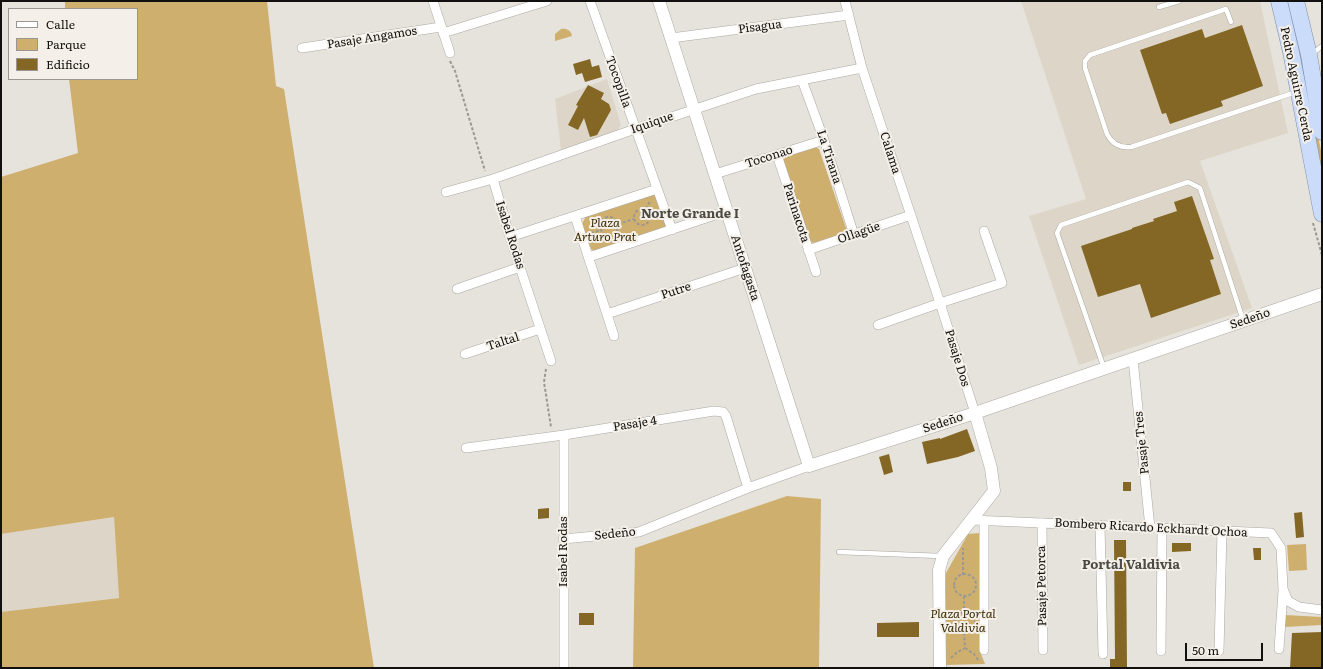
<!DOCTYPE html>
<html>
<head>
<meta charset="utf-8">
<style>
	body { margin:0 }
	#map { position:relative; width:1323px; height:669px; overflow:hidden; background:#e6e3dc; font-family:Literata,serif }
	canvas { display:block }
	.frame { position:absolute; inset:0; border:2px solid #12100e; pointer-events:none }
	.legend { position:absolute; left:8px; top:8px; width:130px; height:72px; box-sizing:border-box; background:#f4f0e9; border:1px solid #9a9691; margin:0; padding:5px 7px; list-style:none; font-size:12px; color:#12100e }
	.legend li { display:flex; align-items:center; gap:8px; height:20px }
	.legend b { width:20px; border:1px solid #9a9691 }
	.scale { position:absolute; left:1185px; top:643px; width:78px; height:18px; box-sizing:border-box; border:2px solid #12100e; border-top:0; padding-left:5px; font-size:12px; line-height:14px; white-space:nowrap; color:#12100e; -webkit-text-stroke:3px #f4f0e9; paint-order:stroke }
</style>
</head>
<body>
<div id="map">
<canvas width="1323" height="669"></canvas>
<div class="frame"></div>
<ul class="legend">
<li><b style="height:5px;background:#fff"></b>Calle</li>
<li><b style="height:11px;background:#cfaf6e"></b>Parque</li>
<li><b style="height:11px;background:#856725"></b>Edificio</li>
</ul>
<div class="scale">50 m</div>
</div>
<script>
const g = document.querySelector('canvas').getContext('2d');
g.lineJoin = 'round';
function paint(path, color) {
  g.fillStyle = color;
  g.fill(path, 'evenodd');
}
function strokePath(path, color, width, dash) {
  g.strokeStyle = color;
  g.lineWidth = width;
  g.lineCap = dash ? 'butt' : 'round';
  g.setLineDash(dash || []);
  g.stroke(path);
}
function label(font, color, halo, rows, align = 'center') {
  g.font = font + ' Literata,serif';
  g.lineWidth = 4;
  g.setLineDash([]);
  g.textBaseline = 'middle';
  g.strokeStyle = halo;
  g.fillStyle = color;
  for (const [text, x, y, turn = 0] of rows) {
    g.save();
    g.translate(x, y);
    g.rotate((+turn || 0) * Math.PI / 180);
    g.textAlign = isNaN(turn) ? turn : align;
    if (halo) g.strokeText(text, 0, 0);
    g.fillText(text, 0, 0);
    g.restore();
  }
}
const built = new Path2D(`
	M1021 1H1260L1288 133 1200 161 1252 308 1079 365 1029 216 1086 199Z
	M607 79 621 125 617 131 561 151 555 99Z
	M114 517 119 598 1 612V534Z`);
const green = new Path2D(`
	M65 1H267L276 86 284 89 374 668H1V612L119 598 114 517 1 534V177L78 153 69 79H137V9H65Z
	M561 29C566 28 571 30 572 36L555 41V34Z
	M1301 61H1302L1322 155V189Z
	M814 146 819 149 847 231 842 234 813 243 808 240 783 162 785 157Z
	M653 194 658 196 667 224 665 228 597 252 591 249 582 224 586 216Z
	M787 496 821 499 819 668H633L635 548Z
	M980 533 981 654 985 664 946 665 945 587 946 573 968 534Z
	M1306 544 1307 570 1289 571 1287 545Z
	M1285 615 1322 617V625L1285 627Z`);
const building = new Path2D(`
	M1242 25 1263 86 1221 101 1223 106 1170 124 1166 113 1162 114 1140 50 1202 29 1205 38Z
	M590 59 592 67 599 65 602 77 585 82 582 73 576 75 573 64Z
	M588 85 604 93 601 99 609 104 611 110 597 135 590 137 584 118 578 130 568 125 578 106 576 105Z
	M1192 196 1214 259 1210 260 1221 294 1151 318 1140 284 1098 297 1081 246 1132 229V228L1154 221 1153 219 1177 211 1174 202Z
	M967 429 975 451 958 457 927 464 922 442 940 438V439Z
	M889 454 893 472 884 475 879 457Z
	M1123 482H1131V491H1123Z
	M549 508V518L538 519V509Z
	M1302 512 1304 537 1296 538 1294 513Z
	M1114 540H1126L1127 667 1110 668V659H1115Z
	M1172 543H1191V551L1172 552Z
	M1253 548H1261V560H1254Z
	M579 613H594V625H579Z
	M919 622V637H877V623Z
	M1322 632V668H1290L1292 633Z`);
const path = new Path2D(`
	M450 61 455 71 485 171
	M634 217a8 8 0 1 1 16 0a8 8 0 1 1-16 0Z
	M646 209 650 201
	M600 226a9 9 0 1 1 18 0a9 9 0 1 1-18 0Z
	M1313 223 1322 255
	M618 224 634 219
	M591 233 601 230
	M546 369 544 382 551 427
	M954 585a11 11 0 1 1 22 0a11 11 0 1 1-22 0Z
	M963 575V548
	M964 596V612
	M955 622a10 10 0 1 1 20 0a10 10 0 1 1-20 0Z
	M965 648 974 654 978 660
	M951 658 956 653 965 648 964 633`);
const service = new Path2D(`
	M1159 7 1179 1
	M1231 22 1226 9 1090 55 1085 61V68L1107 134C1112 144 1120 148 1131 147L1296 92
	M1312 54 1322 46
	M1104 368 1057 233 1061 225 1188 182 1200 188 1243 320
	M839 552 941 556`);
const minor = new Path2D(`
	M433 1 450 53
	M590 1 672 230
	M845 1 862 68 940 303 975 413
	M443 33 547 1
	M671 38 849 15
	M302 48 441 27
	M802 80 824 140 854 235
	M777 155 816 272
	M715 174 824 140
	M493 179 510 237 551 361
	M446 192 493 179 635 129 756 89 862 68
	M575 216 614 336
	M510 237 657 189
	M808 250 911 215
	M589 257 727 211
	M457 289 520 267
	M607 314 745 268
	M878 325 940 303 1002 283 984 231
	M465 354 540 329
	M1133 359 1150 528
	M466 448 564 435 714 411 723 412 726 416 748 488
	M972 520 1271 533 1281 548 1283 589 1288 601 1299 607 1322 610
	M984 520V650
	M1042 523 1043 650
	M1100 525 1103 654
	M563 539 639 532 748 488 809 466
	M1279 649 1283 591
	M1161 651 1162 528
	M1219 651 1222 531
	M564 668V435`);
const tertiary = new Path2D(`
	M659 1 809 466 975 413 1322 294
	M940 668 939 570 943 556 994 491 991 468 975 413`);
const trunk = new Path2D(`
	M1279 1 1291 52 1322 214
	M1296 1 1309 55 1322 132`);
const streetNames = [
	["Pisagua",760,27,-7],
	["Pasaje Angamos",372,38,-9],
	["Tocopilla",618,82,70],
	["Pedro Aguirre Cerda",1296,84,78],
	["Iquique",652,123,-19],
	["Calama",890,153,72],
	["Toconao",769,157,-18],
	["La Tirana",829,157,72],
	["Parinacota",796,213,72],
	["Ollagüe",859,233,-19],
	["Isabel Rodas",510,235,72],
	["Antofagasta",745,268,72],
	["Putre",676,291,-18],
	["Sedeño",1250,319,-19],
	["Taltal",503,342,-18],
	["Pasaje Dos",957,358,73],
	["Sedeño",943,423,-18],
	["Pasaje 4",635,424,-9],
	["Pasaje Tres",1142,443,-96],
	["Bombero Ricardo Eckhardt Ochoa",1151,528,3],
	["Sedeño",615,534,-6],
	["Isabel Rodas",563,552,-90],
	["Pasaje Petorca",1042,586,-91]
];
const parkNames = [
	["Plaza",605,223],
	["Arturo Prat",605,237],
	["Plaza Portal",963,614],
	["Valdivia",963,628]
];
const neighbourhoodNames = [
	["Norte Grande I",690,214],
	["Portal Valdivia",1131,565]
];
paint(built, '#ddd6c8');
paint(green, '#cfaf6e');
paint(building, '#856725');
strokePath(service, '#aba8a1', 5.5);
strokePath(minor, '#aba8a1', 10);
strokePath(tertiary, '#aba8a1', 13);
strokePath(trunk, '#818fa7', 17);
strokePath(path, '#9a9893', 2, [3, 2]);
strokePath(service, '#fff', 4.5);
strokePath(minor, '#fff', 9);
strokePath(tertiary, '#fff', 12);
strokePath(trunk, '#cadcfa', 16);
label('12px', '#12100e', '#f4f0e9', streetNames);
label('italic 12px', '#3b2b04', '#f4f0e9', parkNames);
label('bold 13px', '#4d4a45', '#f4f0e9', neighbourhoodNames);
</script>
</body>
</html>
